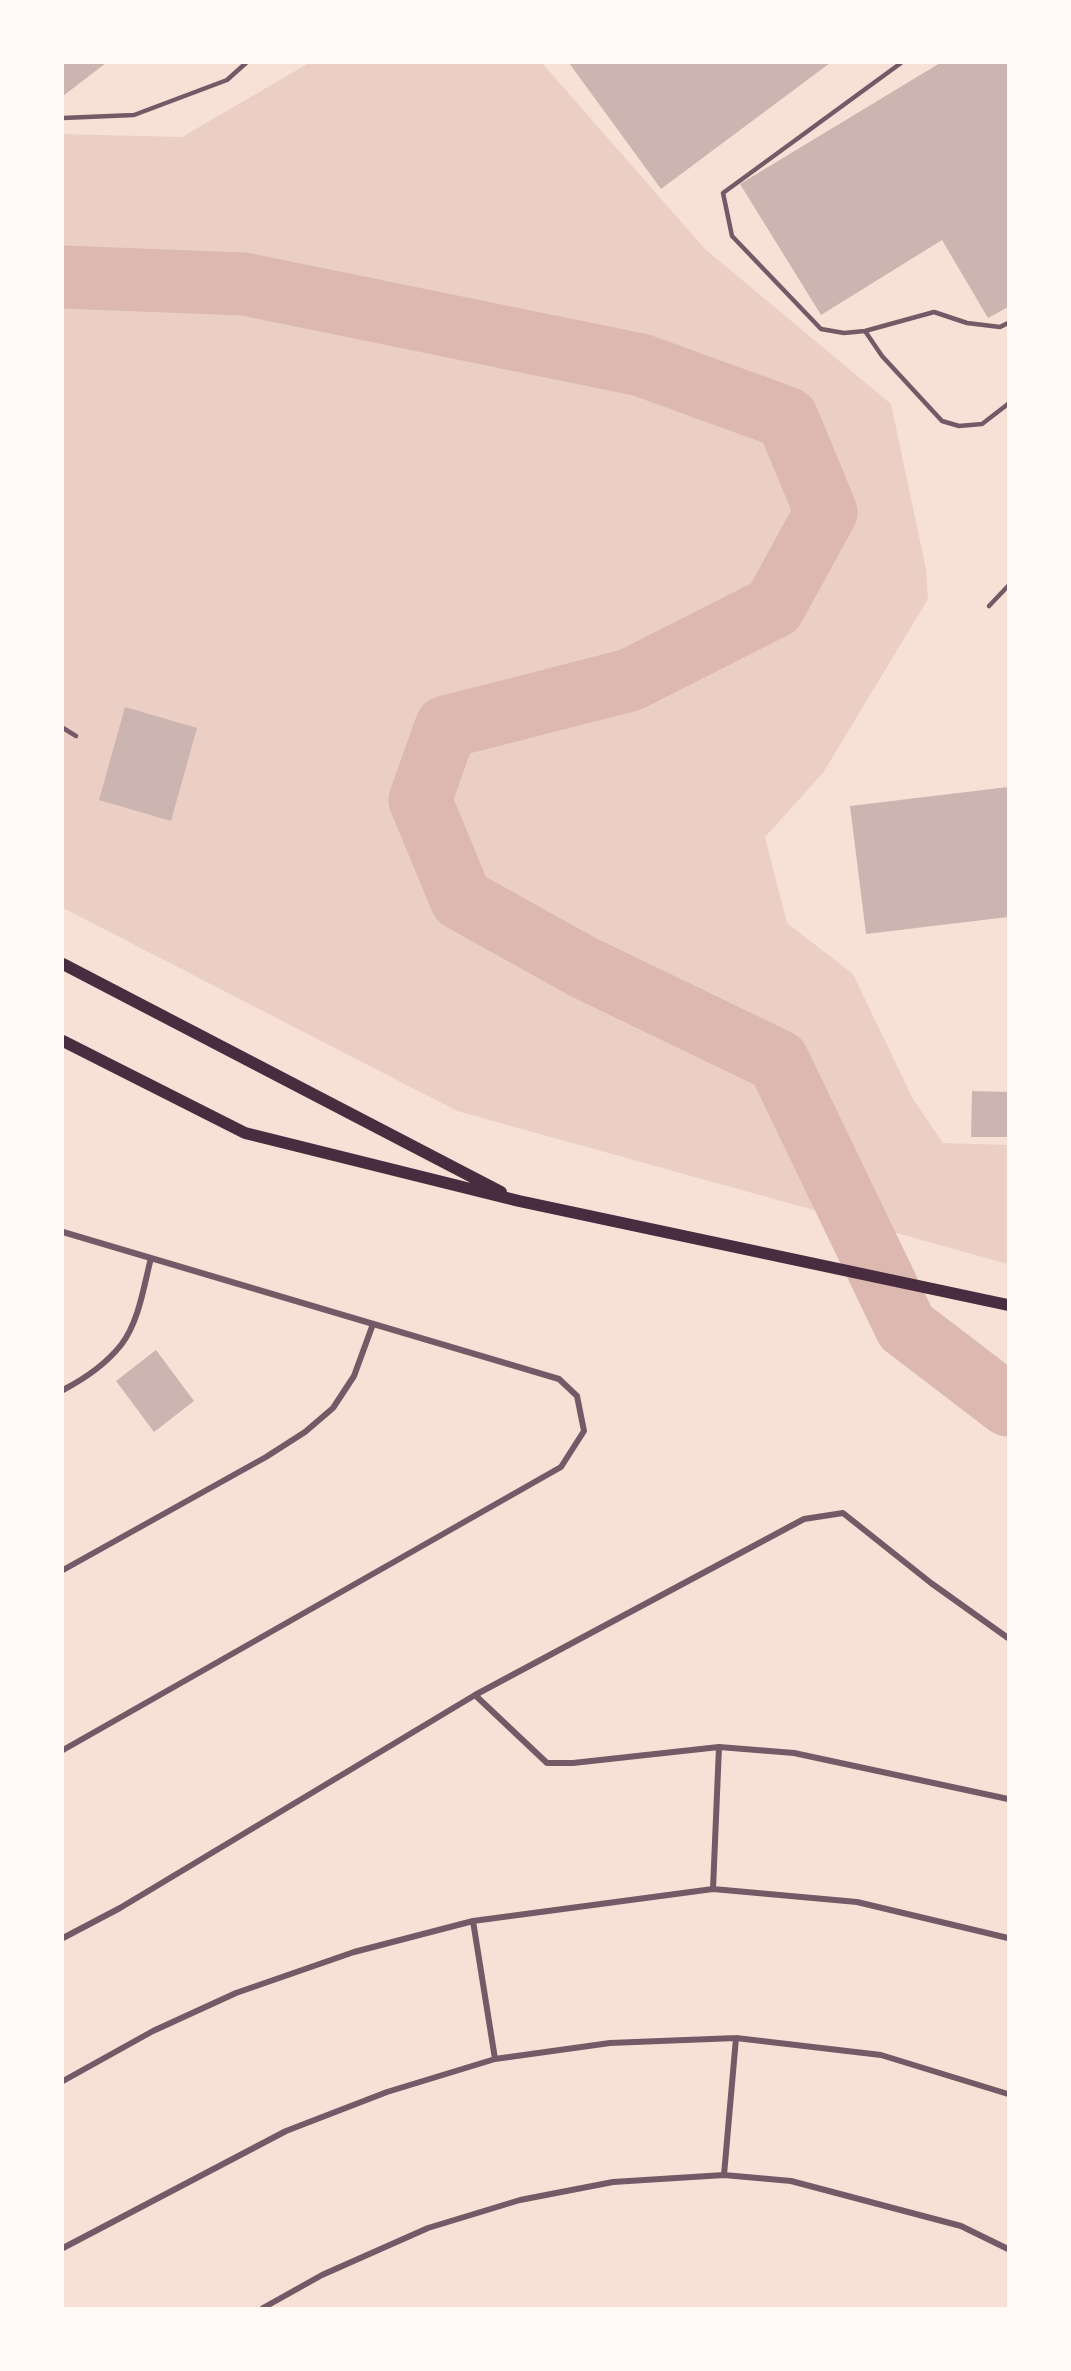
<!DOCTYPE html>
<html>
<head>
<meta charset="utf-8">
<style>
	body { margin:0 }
	#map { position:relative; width:1071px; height:2371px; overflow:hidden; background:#f7e1d7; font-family:"Open Sans",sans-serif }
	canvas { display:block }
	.frame { position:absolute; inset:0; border:64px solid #fffaf5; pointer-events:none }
</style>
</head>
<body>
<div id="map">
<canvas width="1071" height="2371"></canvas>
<div class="frame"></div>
</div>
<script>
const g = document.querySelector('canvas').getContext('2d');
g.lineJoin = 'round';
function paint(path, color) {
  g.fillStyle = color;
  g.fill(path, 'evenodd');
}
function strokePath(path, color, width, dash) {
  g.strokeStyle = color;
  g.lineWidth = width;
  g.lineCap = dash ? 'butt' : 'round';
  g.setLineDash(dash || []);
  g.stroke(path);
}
const green = new Path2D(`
	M309 63H542L705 249 891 404 926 569 928 599 823 773 765 837 787 923 853 974 913 1099 943 1143 1008 1145V1264L457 1111 63 908V134L182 137Z`);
const river = new Path2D(`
	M63 277 244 284 641 365 787 418 826 512 774 607 630 680 446 727 420 800 461 899 583 967 778 1061 906 1327 1008 1405`);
const building = new Path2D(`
	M63 63H106L63 96Z
	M569 63H830L661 189Z
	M940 63H1008V307L988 318 942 240 821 315 740 184Z
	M125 707 197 728 171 821 99 800Z
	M1008 787V917L866 934 850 806Z
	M972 1091 1008 1092V1137H971Z
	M156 1350 194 1401 154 1432 116 1381Z`);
const service = new Path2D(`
	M901 63 723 193 732 236 821 329 844 333 865 331 934 312 967 323 1000 327 1008 323
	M63 118 134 115 227 80 246 63
	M865 331 882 356 942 421 959 426 982 424 1008 404
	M989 606 1008 586
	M63 728 76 736`);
const minor = new Path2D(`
	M63 1232 559 1379 577 1396 584 1431 561 1467 63 1750
	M63 1390C84 1379 106 1364 121 1345 139 1322 144 1285 151 1258
	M63 1570 266 1457 305 1432 333 1408 354 1376 373 1324
	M475 1695 547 1763H573L719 1747 794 1753 1008 1799
	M713 1889 719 1747
	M473 1921 495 2059
	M63 1938 120 1908 475 1695 804 1519 843 1513 931 1583 1008 1638
	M63 2081 153 2031 236 1993 354 1952 473 1921 713 1889 857 1902 1008 1938
	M724 2175 736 2038
	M63 2248 286 2131 387 2092 495 2059 610 2043 736 2038 881 2055 1008 2094
	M263 2308 322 2275 428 2228 520 2200 613 2182 724 2175 791 2181 961 2226 1008 2249`);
const secondary = new Path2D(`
	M63 964 501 1192
	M63 1041 245 1133 519 1201 1008 1305`);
paint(green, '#ebcfc5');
strokePath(river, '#dcb8b0', 63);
paint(building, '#ccb4b1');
strokePath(service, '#755966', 4.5);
strokePath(minor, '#755966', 6);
strokePath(secondary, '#4a2c40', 12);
</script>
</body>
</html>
